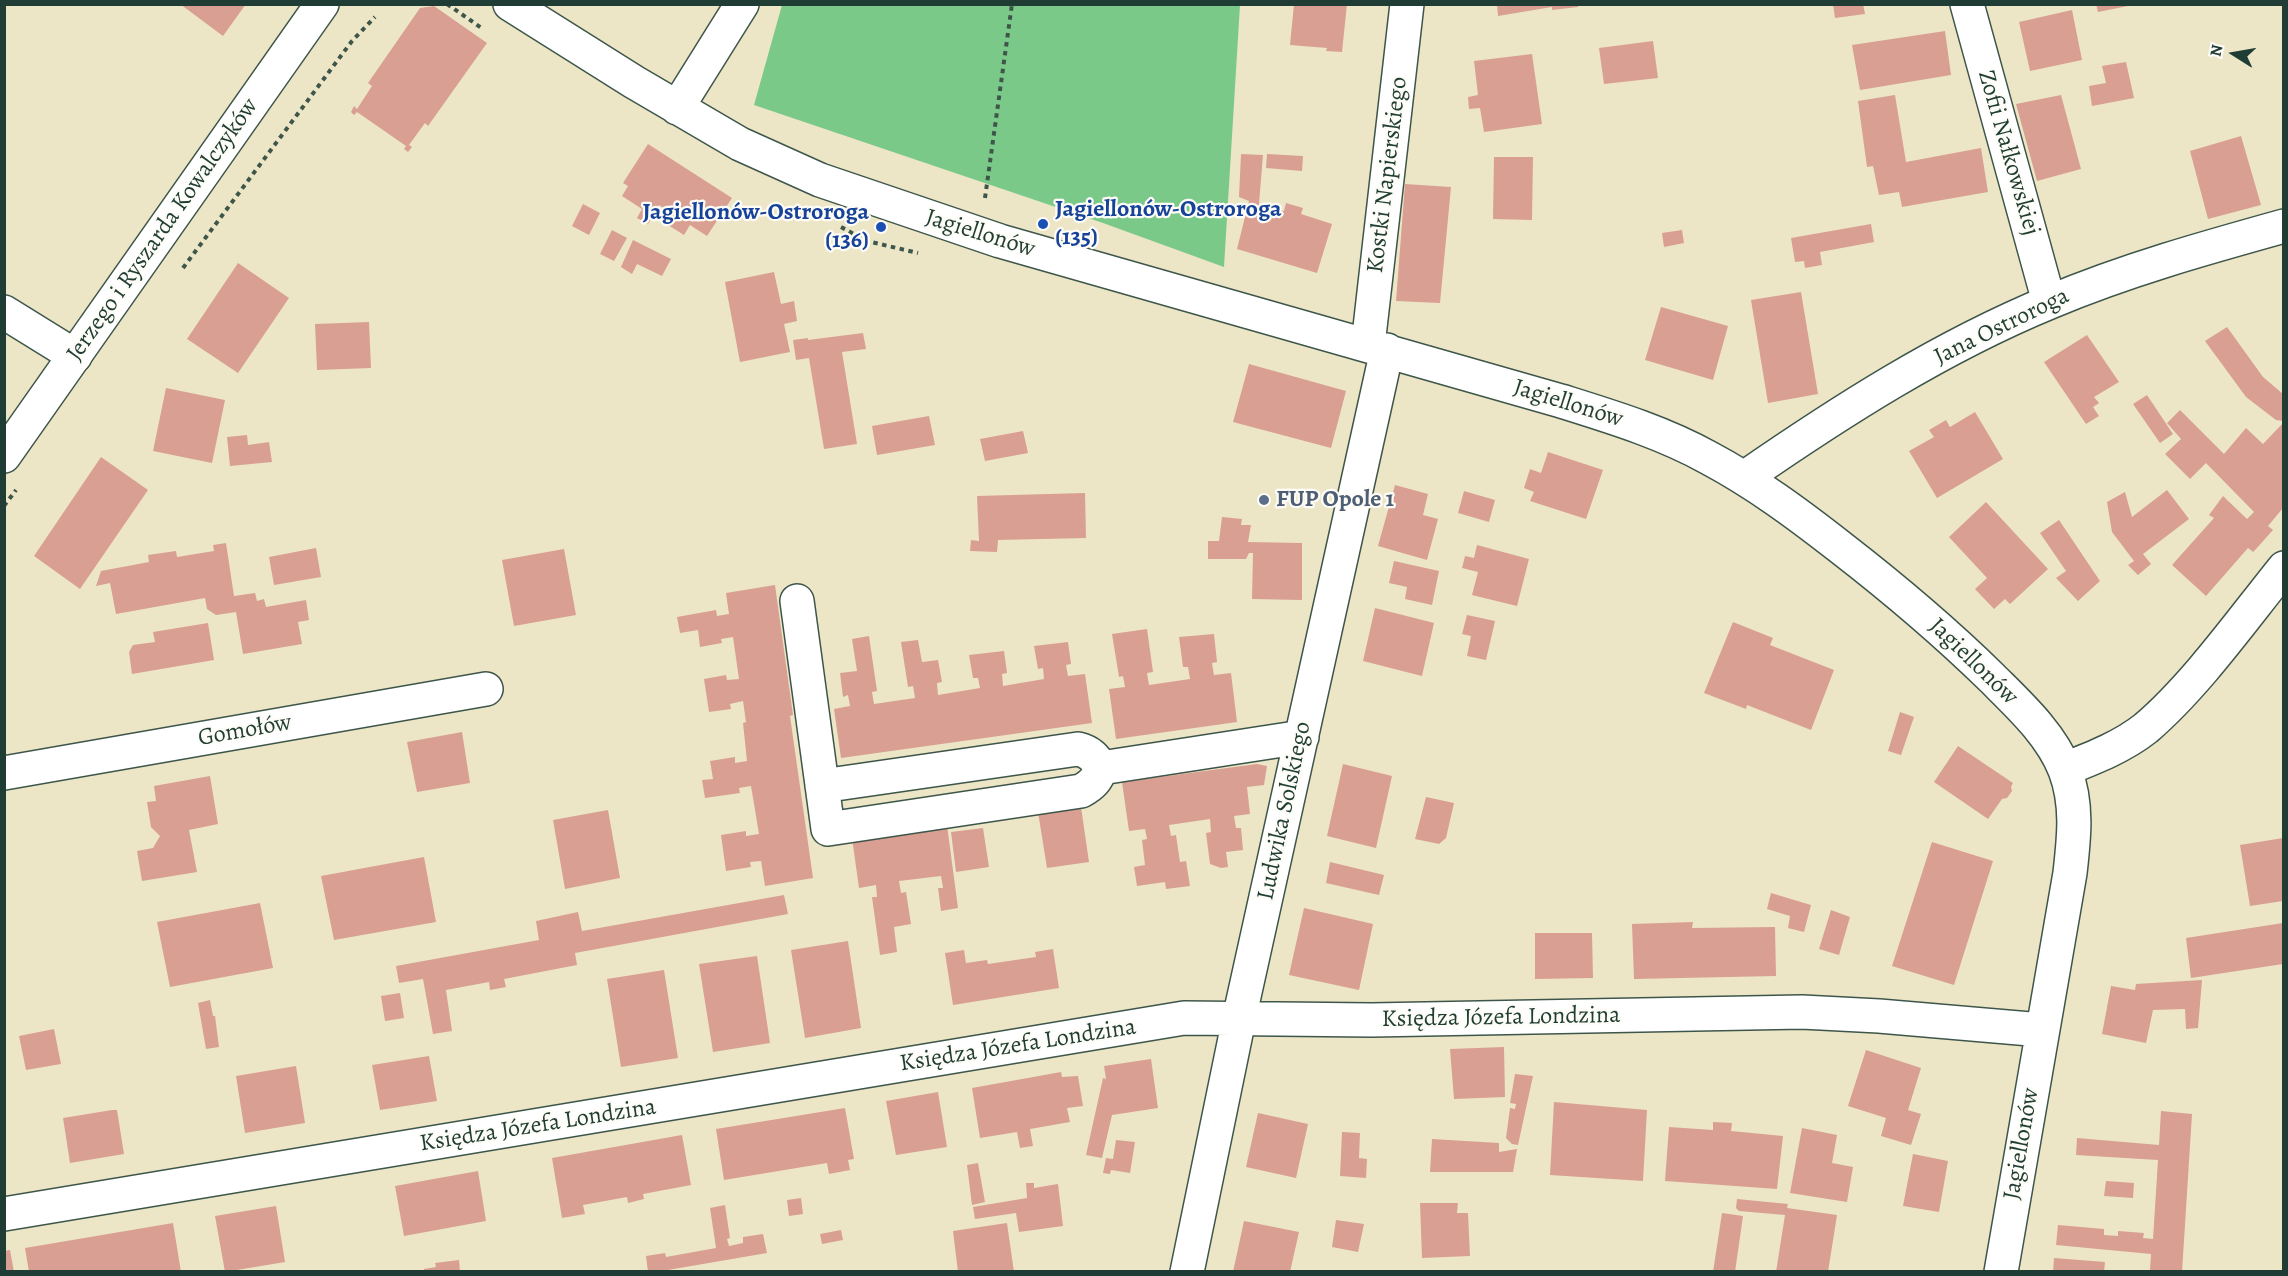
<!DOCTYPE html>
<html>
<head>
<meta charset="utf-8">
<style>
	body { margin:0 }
	#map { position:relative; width:2288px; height:1276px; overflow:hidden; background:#ece6c7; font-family:Alegreya,serif }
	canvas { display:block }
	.frame { position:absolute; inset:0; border:6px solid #1f3d34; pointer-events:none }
	.north { position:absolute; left:2204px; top:24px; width:60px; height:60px; -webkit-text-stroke:4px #fdfcf7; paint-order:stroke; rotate:281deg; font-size:16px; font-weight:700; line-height:24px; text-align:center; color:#1f3d34 }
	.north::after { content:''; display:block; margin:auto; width:21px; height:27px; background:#1f3d34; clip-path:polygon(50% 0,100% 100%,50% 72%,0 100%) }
</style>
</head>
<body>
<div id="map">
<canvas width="2288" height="1276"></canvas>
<div class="frame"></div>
<div class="north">N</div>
</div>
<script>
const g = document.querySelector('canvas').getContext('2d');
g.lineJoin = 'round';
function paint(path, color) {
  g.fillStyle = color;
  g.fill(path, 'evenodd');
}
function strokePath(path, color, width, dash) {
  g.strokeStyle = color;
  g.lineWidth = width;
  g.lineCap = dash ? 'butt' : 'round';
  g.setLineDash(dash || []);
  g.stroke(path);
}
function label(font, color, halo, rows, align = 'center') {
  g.font = font + ' Alegreya,serif';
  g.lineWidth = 4.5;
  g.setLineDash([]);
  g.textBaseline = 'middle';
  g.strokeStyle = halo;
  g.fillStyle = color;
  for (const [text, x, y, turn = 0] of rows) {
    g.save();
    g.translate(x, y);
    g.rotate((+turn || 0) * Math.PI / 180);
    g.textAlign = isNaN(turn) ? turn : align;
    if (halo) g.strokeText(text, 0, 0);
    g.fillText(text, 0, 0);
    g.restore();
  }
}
const green = new Path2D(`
	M782 5H1240L1224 267 1103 223 754 105Z`);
const building = new Path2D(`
	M180 4H246L223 36Z
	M1294 4H1347L1342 52 1326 51 1327 48 1290 45Z
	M1497 4H1578V7L1552 10V7L1498 16Z
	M1833 4H1863L1865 14 1835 18Z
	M2096 4H2128V6L2098 12Z
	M434 6 487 43 428 126 425 123 409 145 412 147 408 152 404 149 406 146 357 112 354 115 351 112 354 106 357 109 372 86 368 83 420 8Z
	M2072 10 2082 60 2030 71 2019 22Z
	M1945 31 1951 75 1860 90 1852 45Z
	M1653 41 1658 78 1604 84 1599 48Z
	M1532 54 1542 124 1484 132 1480 108 1469 109 1468 97 1478 95 1474 61Z
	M2126 62 2134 98 2092 106 2089 86 2106 83 2102 66Z
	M1895 95 1906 162 1981 148 1988 192 1902 207 1899 192 1879 195 1873 166 1867 167 1858 101Z
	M2061 95 2081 169 2037 181 2016 104Z
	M2241 136 2261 205 2208 219 2190 151Z
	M648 144 732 198 707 236 690 225 684 235 660 220 666 210 659 205 648 224 637 218 642 209 622 196 628 186 623 183Z
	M1241 154 1263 155 1259 204 1284 211 1286 203 1303 208 1301 214 1332 224 1317 273 1237 249 1249 201 1239 197Z
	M1267 154 1303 156 1302 171 1266 168Z
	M1494 157H1533L1532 220 1493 219Z
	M1405 184 1451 187 1440 303 1396 301Z
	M583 204 600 213 589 235 572 226Z
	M1871 224 1874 242 1820 252 1822 265 1805 268 1804 261 1795 262 1791 238Z
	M612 230 627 238 614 261 600 254Z
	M1682 230 1684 243 1664 247 1662 233Z
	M633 240 671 259 662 276 637 264 632 274 621 267Z
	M238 263 289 298 238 373 187 339Z
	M774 272 781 304 794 301 797 321 784 324 790 352 740 362 725 282Z
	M1801 292 1818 394 1768 403 1751 300Z
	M1661 307 1728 326 1713 380 1645 360Z
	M369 322 371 368 317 370 315 324Z
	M2227 327 2263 377 2283 394V421L2276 420 2246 397 2205 341Z
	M863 333 866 349 842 352 857 444 824 449 809 358 796 360 793 340 808 338V340Z
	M2087 335 2119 382 2094 397 2099 403 2093 407 2099 416 2086 424 2044 362Z
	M1249 364 1346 391 1331 448 1233 422Z
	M166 388 225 400 212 463 153 451Z
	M2147 395 2173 434 2160 443 2133 404Z
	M2180 410 2224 454 2246 428 2263 444 2283 423V508L2268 526 2273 530 2256 549 2253 552 2248 548 2206 596 2172 565 2214 518 2209 515 2223 496 2247 519 2254 512 2206 463 2190 479 2165 454 2181 439 2167 423Z
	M1975 412 2003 459 1937 498 1909 451 1934 437 1929 430 1946 420 1950 427Z
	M929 416 935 445 877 455 872 426Z
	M1023 431 1028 453 985 461 980 439Z
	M247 435 248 445 269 442 272 462 230 466 227 437Z
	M1548 452 1603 470 1586 519 1530 501 1534 492 1524 488 1530 469 1541 473Z
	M101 457 148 490 80 589 34 556Z
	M1395 485 1428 494 1423 515 1438 519 1427 560 1378 546Z
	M2167 490 2189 519 2143 554 2151 564 2138 575 2128 565 2134 561 2112 532 2107 502 2125 492 2132 517Z
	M1464 491 1495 500 1489 522 1458 513Z
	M1085 493 1086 538 998 540 997 552 970 551 971 540 979 541 977 496Z
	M1986 502 2048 569 2010 604 2005 599 1994 609 1975 589 1987 578 1949 537Z
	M1222 517 1242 519 1241 525H1251L1248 542 1302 543V600L1252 599 1253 553H1249L1246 559H1208V541H1219Z
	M2059 520 2100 581 2078 601 2056 578 2066 571 2040 533Z
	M226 543 234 596 255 593 257 601 264 599 266 607 306 600 309 620 298 622 302 644 243 654 236 612 216 615 207 609 205 598 116 614 110 583 96 586 101 571 149 562 148 555 176 551 177 557 214 551 213 545Z
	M1477 545 1529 559 1517 606 1472 595 1478 572 1462 568 1465 556 1474 558Z
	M316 548 321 577 274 585 269 557Z
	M564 549 576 615 514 626 502 560Z
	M1394 561 1439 571 1432 605 1405 599 1407 587 1389 583Z
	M775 585 793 715 790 716 813 878 765 886 761 861 750 862 751 867 726 871 721 835 746 831V836L759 834 751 786 739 788 740 793 705 798 702 780 713 779 710 761 735 757V763L747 761 743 723 746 722 743 701 730 704 731 709 709 712 704 679 726 675 727 680 739 679 733 637 721 639 722 643 700 647 698 630 680 633 677 617 716 610 717 616 729 614 726 593Z
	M1375 608 1434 623 1422 676 1363 661Z
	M1467 615 1495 621 1486 660 1467 656 1471 636 1462 634Z
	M1733 622 1773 638 1770 645 1834 670 1811 730 1747 705 1746 709 1704 693Z
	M208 623 214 660 132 674 129 652 133 645 155 642 153 632Z
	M1147 629 1153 672 1147 673 1149 685 1190 679 1188 667H1183L1179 637 1214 634 1217 662 1212 663 1214 675 1231 673 1237 722 1116 739 1109 689 1125 687 1123 676 1119 677 1112 634Z
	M869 636 877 691 872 692 874 704 915 698 913 686 908 687 901 642 918 640 922 662 938 660 942 682 937 683 938 695 980 688 978 678H973L969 655 1004 651 1007 673 1002 674 1003 686 1044 679 1043 668 1038 669 1034 646 1068 642 1071 664 1066 665 1068 676 1085 674 1092 723 841 758 834 709 850 706 848 695 843 697 840 673 857 671 852 639Z
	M1900 712 1914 717 1901 755 1888 751Z
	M462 732 470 783 417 792 407 742Z
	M1958 746 2013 783 2011 787 2012 791 2007 798 2002 799 1988 819 1934 782Z
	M1257 764 1267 766 1264 785 1247 787 1250 814 1234 816 1236 828H1241L1243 850 1226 852 1228 867 1221 868 1210 864 1206 833 1211 832 1210 819 1169 825 1171 836 1176 835 1180 862 1186 861 1190 886 1166 889 1165 882 1137 886 1134 867 1145 865 1142 840 1147 839 1145 829 1129 831 1122 782Z
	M1343 764 1392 776 1376 848 1327 836Z
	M210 776 218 824 189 830 197 872 142 881 137 851 153 848 160 836 151 827 147 802 156 801 154 786Z
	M1426 797 1454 803 1446 838 1439 844 1415 839Z
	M1081 807 1089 862 1047 868 1038 812Z
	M608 810 620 878 565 889 553 820Z
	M947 825 958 908 941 911 938 888H943L941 876 899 881 901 893 906 892 911 924 894 927 897 952 880 955 872 897H877L876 885 859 888 852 838Z
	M983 828 989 867 956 872 951 832Z
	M2283 838V901L2250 906 2240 845Z
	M1932 842 1993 861 1954 985 1892 966Z
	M424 857 436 922 334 940 321 876Z
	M1330 862 1384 875 1379 895 1326 883Z
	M1771 893 1811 905 1804 932 1788 928 1790 916 1767 909Z
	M784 895 788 914 575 953 577 965 504 979 506 987 490 990 489 982 446 990 452 1031 433 1034 423 979 399 983 396 966 539 940 536 921 578 912 582 931Z
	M260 903 273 968 170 987 157 922Z
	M1304 908 1373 924 1359 990 1289 975Z
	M1831 910 1850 917 1839 955 1819 949Z
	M1693 922 1692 928 1775 927 1776 976 1634 979 1632 924Z
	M2283 923V964L2191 978 2186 938Z
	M1535 933H1592L1593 978 1535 979Z
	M848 941 861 1028 805 1038 791 950Z
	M1053 949 1059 988 953 1005 945 953 964 950 966 963 987 960 988 964 1036 957 1035 952Z
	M757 956 770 1043 713 1052 699 964Z
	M664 970 678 1058 621 1067 607 979Z
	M2202 980 2198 1028 2186 1029 2185 1009 2153 1010 2146 1043 2102 1034 2111 986 2135 990 2136 984Z
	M400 993 404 1018 385 1021 381 996Z
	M210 1000 213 1016H215L219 1047 206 1049 198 1003Z
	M54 1029 61 1064 26 1070 19 1036Z
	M1504 1047 1505 1097 1454 1099 1450 1049Z
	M1866 1050 1921 1068 1908 1110 1921 1114 1911 1145 1881 1136 1886 1118 1848 1106Z
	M429 1056 437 1101 380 1110 372 1065Z
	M1151 1059 1158 1108 1112 1115 1102 1158 1086 1155 1103 1078 1106 1079 1104 1066Z
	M296 1066 305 1123 245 1133 236 1076Z
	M1061 1072 1062 1077 1078 1076 1083 1106 1067 1108 1070 1122 1030 1129 1033 1146 1020 1148 1017 1132 980 1138 972 1088Z
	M1515 1074 1533 1076 1518 1145 1512 1144 1506 1138 1510 1108 1515 1109 1516 1104 1510 1103Z
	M938 1092 947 1147 896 1155 886 1101Z
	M1554 1102 1647 1110 1643 1181 1550 1175Z
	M845 1108 854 1159 848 1160 850 1170 829 1174 827 1163 724 1180 716 1129Z
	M112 1110H117L124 1154 70 1163 63 1118Z
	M2161 1111 2192 1114 2182 1272 2150 1270 2151 1254 2056 1245 2058 1225 2104 1229V1235L2118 1236V1231L2144 1233 2143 1238 2153 1239 2158 1160 2076 1155 2077 1138 2159 1145Z
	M1258 1113 1308 1124 1296 1178 1246 1167Z
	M1713 1122 1732 1123 1731 1131 1783 1136 1777 1189 1665 1181 1669 1127 1713 1130Z
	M1802 1128 1837 1135 1832 1163 1853 1167 1847 1202 1790 1193Z
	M1342 1132 1360 1133 1359 1158 1367 1159 1366 1178 1340 1176Z
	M682 1135 691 1185 643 1194 644 1199 628 1203 627 1197 583 1205 585 1214 562 1218 552 1158Z
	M1432 1139 1499 1143V1152L1517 1149 1513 1172H1430Z
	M1116 1140 1135 1142 1130 1173 1111 1170 1110 1174 1103 1173 1106 1158 1113 1159Z
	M1913 1154 1948 1161 1939 1212 1903 1206Z
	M978 1163 985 1202 972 1205 967 1165Z
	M478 1171 486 1221 404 1236 395 1186Z
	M2106 1181 2134 1183 2133 1198 2104 1196Z
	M1026 1183H1034V1188L1058 1184 1063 1226 1019 1232 1016 1213 975 1219 973 1207 1027 1198Z
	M801 1198 803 1214 789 1216 787 1200Z
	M1737 1199 1788 1204 1787 1208 1837 1215 1828 1272H1776L1785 1215 1739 1211 1736 1208Z
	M1420 1203H1458L1457 1213H1468L1470 1256 1422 1258Z
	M725 1205 730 1238 727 1239 729 1246 743 1243V1237L763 1234 767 1253 668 1270 669 1272H648L646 1256 665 1253 666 1257 716 1248 710 1208Z
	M276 1206 285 1262 225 1272 215 1216Z
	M1722 1213 1743 1216 1735 1272H1713Z
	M1336 1220 1364 1224 1358 1252 1332 1247Z
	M1244 1221 1299 1232 1290 1272H1233Z
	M173 1223 181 1272H29L25 1248Z
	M1007 1223 1014 1272H958L953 1231Z
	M841 1230 843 1240 822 1244 820 1234Z
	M10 1250 14 1272H4V1251Z
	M2054 1258 2105 1262 2104 1272H2053Z
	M459 1260 460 1272H424V1269L436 1267 435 1263Z`);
const path = new Path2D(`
	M447 4 483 29
	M985 198 1012 4
	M841 227 867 241 918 253
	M183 268 352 41 375 17
	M4 506 16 490`);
const minor = new Path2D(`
	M510 4 634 82 740 144 820 180 1000 241 1561 401C1612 417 1662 432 1709 458 1756 483 1799 515 1840 547 1893 588 1944 631 1992 678 2019 705 2051 734 2065 770 2078 804 2074 838 2070 873L2001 1272
	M1967 4 2049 302
	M677 108 742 4
	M4 312 75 356
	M1368 345 1407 4
	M1744 478C1841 411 1941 347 2050 302 2126 270 2205 248 2284 226
	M797 601 828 829 1081 791C1092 785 1097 780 1101 768
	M1101 768 1302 737
	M2065 769C2093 758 2122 747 2146 728 2196 685 2242 620 2284 568
	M4 773 486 689
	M822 786 1078 749C1090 752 1095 757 1101 768
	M4 1214 1184 1018 1372 1020 1802 1012 1879 1016 2042 1030
	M1187 1272 1239 1019 1387 350`);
const major = new Path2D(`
	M4 456 322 4`);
const markers = [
	[1043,224,6,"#1a4fb4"],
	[881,227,6,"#1a4fb4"],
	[1264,500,6,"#5c6f8a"]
];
const streetNames = [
	["Zofii Nałkowskiej",2008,153,74],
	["Kostki Napierskiego",1388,175,-83],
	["Jerzego i Ryszarda Kowalczyków",163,230,-55],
	["Jagiellonów",980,234,17],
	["Jana Ostroroga",2002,327,-26],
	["Jagiellonów",1568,404,17],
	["Jagiellonów",1973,662,44],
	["Gomołów",245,731,-10],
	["Ludwika Solskiego",1285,811,-78],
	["Księdza Józefa Londzina",1501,1018,-1],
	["Księdza Józefa Londzina",1018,1046,-9],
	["Księdza Józefa Londzina",538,1126,-9],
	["Jagiellonów",2022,1144,-80]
];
const transitNames = [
	["Jagiellonów-Ostroroga",1055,210],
	["(135)",1055,238],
	["Jagiellonów-Ostroroga",869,213,"right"],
	["(136)",869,241,"right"]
];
const serviceNames = [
	["FUP Opole 1",1276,500]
];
paint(green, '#7bc989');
paint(building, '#d99f93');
strokePath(minor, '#3e564a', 36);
strokePath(major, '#3e564a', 36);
strokePath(path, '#3e564a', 4, [4.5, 4.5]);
strokePath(minor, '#fff', 33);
strokePath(major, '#fff', 33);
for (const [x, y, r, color] of markers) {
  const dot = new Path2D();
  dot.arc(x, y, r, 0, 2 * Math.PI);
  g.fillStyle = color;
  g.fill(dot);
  strokePath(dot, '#fdfcf7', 2);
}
label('24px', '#1f3d34', '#fdfcf7', streetNames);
label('bold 24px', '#164399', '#fdfcf7', transitNames, 'left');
label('bold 24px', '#4e5e75', '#fdfcf7', serviceNames, 'left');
</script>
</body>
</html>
